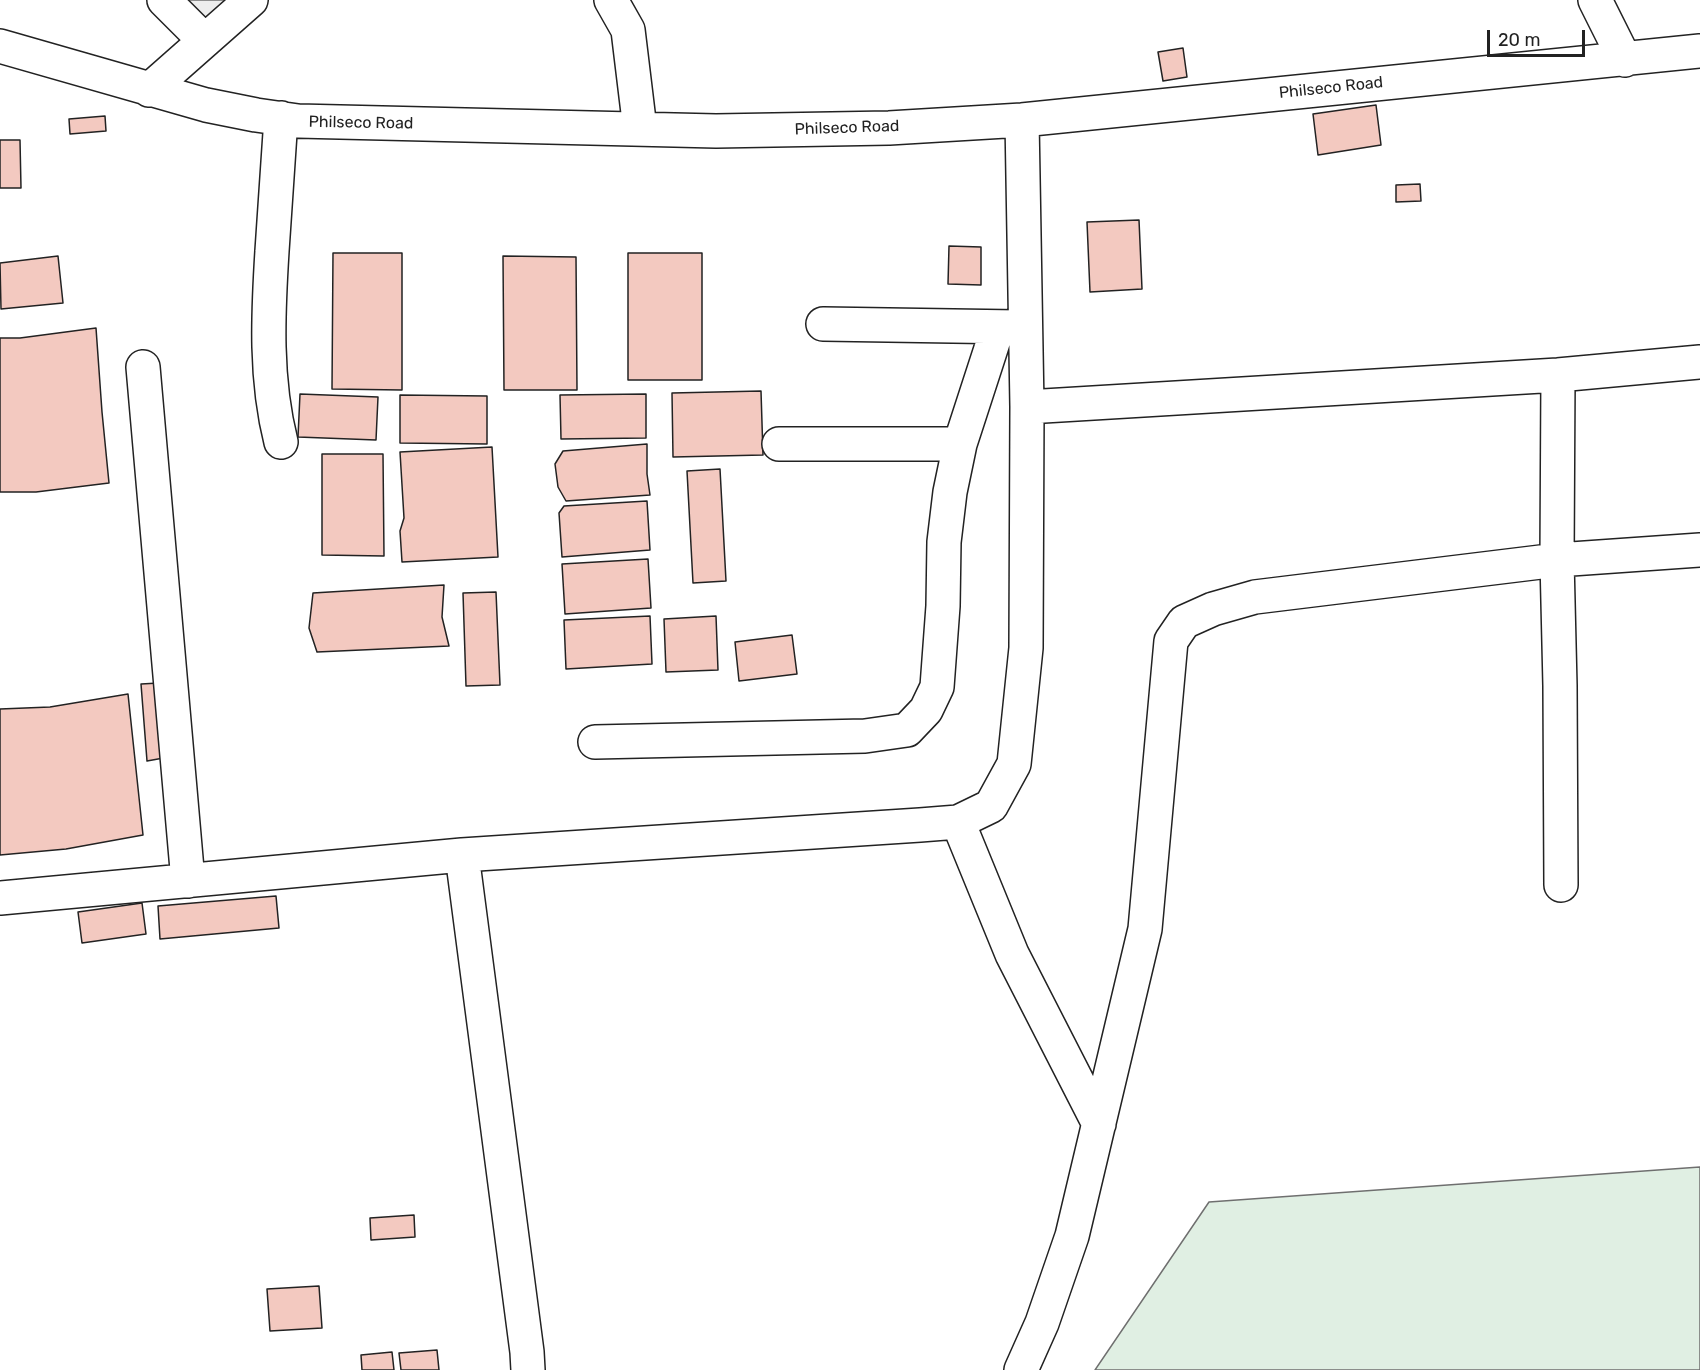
<!DOCTYPE html>
<html>
<head>
<meta charset="utf-8">
<style>
	body { margin:0 }
	#map { position:relative; width:1700px; height:1370px; overflow:hidden; background:#fff; font-family:Rubik,sans-serif }
	canvas { display:block }
	.scale { position:absolute; left:1487px; top:30px; width:98px; height:27px; box-sizing:border-box; border:3px solid #222; border-top:0; padding-left:8px; font-size:18px; line-height:21px; white-space:nowrap; color:#222; -webkit-text-stroke:4px #fff; paint-order:stroke }
</style>
</head>
<body>
<div id="map">
<canvas width="1700" height="1370"></canvas>
<div class="scale">20 m</div>
</div>
<script>
const g = document.querySelector('canvas').getContext('2d');
g.lineJoin = 'round';
function paint(path, color) {
  g.fillStyle = color;
  g.fill(path, 'evenodd');
}
function strokePath(path, color, width, dash) {
  g.strokeStyle = color;
  g.lineWidth = width;
  g.lineCap = dash ? 'butt' : 'round';
  g.setLineDash(dash || []);
  g.stroke(path);
}
function label(font, color, halo, rows, align = 'center') {
  g.font = font + ' Rubik,sans-serif';
  g.lineWidth = 4.5;
  g.setLineDash([]);
  g.textBaseline = 'middle';
  g.strokeStyle = halo;
  g.fillStyle = color;
  for (const [text, x, y, turn = 0] of rows) {
    g.save();
    g.translate(x, y);
    g.rotate((+turn || 0) * Math.PI / 180);
    g.textAlign = isNaN(turn) ? turn : align;
    if (halo) g.strokeText(text, 0, 0);
    g.fillText(text, 0, 0);
    g.restore();
  }
}
const green = new Path2D(`
	M1700 1167V1370H1095L1209 1202Z`);
const parking = new Path2D(`
	M159 0H260L228 42Z`);
const building = new Path2D(`
	M1183 48 1187 77 1163 81 1158 52Z
	M1376 105 1381 145 1318 155 1313 114Z
	M105 116 106 131 70 134 69 119Z
	M0 140H20L21 188H0Z
	M1420 184 1421 201 1396 202V185Z
	M1139 220 1142 289 1090 292 1087 222Z
	M949 246 981 247V285L948 284Z
	M333 253H402V390L332 389Z
	M628 253H702V380H628Z
	M58 256 63 303 1 309 0 263Z
	M503 256 576 257 577 390H504Z
	M96 328 102 412 109 483 36 492H0V338H20Z
	M761 391 763 455 673 457 672 393Z
	M300 394 378 397 376 440 298 437Z
	M646 394V438L561 439 560 395Z
	M400 395 487 396V444L400 443Z
	M647 444V474L650 495 566 501 558 487 555 464 563 451Z
	M492 447 498 557 402 562 400 531 404 518 400 452Z
	M322 454H383L384 556 322 555Z
	M720 469 726 581 693 583 687 471Z
	M647 501 650 550 562 557 559 513 564 506Z
	M648 559 651 608 565 614 562 564Z
	M444 585 442 617 449 646 317 652 309 628 313 593Z
	M496 592 500 685 466 686 463 593Z
	M650 616 652 664 566 669 564 620Z
	M716 616 718 670 666 672 664 619Z
	M792 635 797 674 739 681 735 642Z
	M159 683 169 757 147 761 141 684Z
	M128 694 143 835 66 849 0 855V709L50 707Z
	M276 896 279 928 160 939 158 906Z
	M142 903 146 934 82 943 78 912Z
	M414 1215 415 1237 371 1240 370 1218Z
	M319 1286 322 1328 270 1331 267 1289Z
	M437 1350 439 1370H401L399 1353Z
	M392 1352 394 1370H362L361 1355Z`);
const minor = new Path2D(`
	M164 0 204 40
	M611 0 628 30 640 129
	M1595 0 1625 60
	M0 46 206 105 256 115 298 121 716 131 889 128 1022 120 1700 51
	M149 90 251 0
	M281 118C278 163 275 207 272 251 268 315 265 379 281 442
	M823 324 1018 327
	M143 367 188 881
	M1558 375 1557 560 1560 686 1561 885
	M1027 407 1558 375 1700 362
	M779 444H960
	M595 742 865 736 907 730 926 710 937 687 943 606 944 542 950 492 960 444 998 327
	M958 822 1012 954 1099 1124
	M462 855 527 1352 528 1370
	M0 898 462 855 920 825 958 822 991 806 1014 764 1026 648 1027 407 1022 120
	M1021 1370 1042 1323 1072 1236 1145 929 1171 641 1184 622 1213 609 1255 597 1557 560 1700 550`);
const streetNames = [
	["Philseco Road",1331,88,-6],
	["Philseco Road",361,123,1],
	["Philseco Road",847,128,-2]
];
paint(green, '#e0efe3');
strokePath(green, '#6f6f6f', 1.5);
paint(parking, '#ededed');
strokePath(parking, '#6f6f6f', 1.5);
paint(building, '#f3c9c0');
strokePath(building, '#222', 1.5);
strokePath(minor, '#222', 36);
strokePath(minor, '#fff', 33);
label('16px', '#222', '#fff', streetNames);
</script>
</body>
</html>
